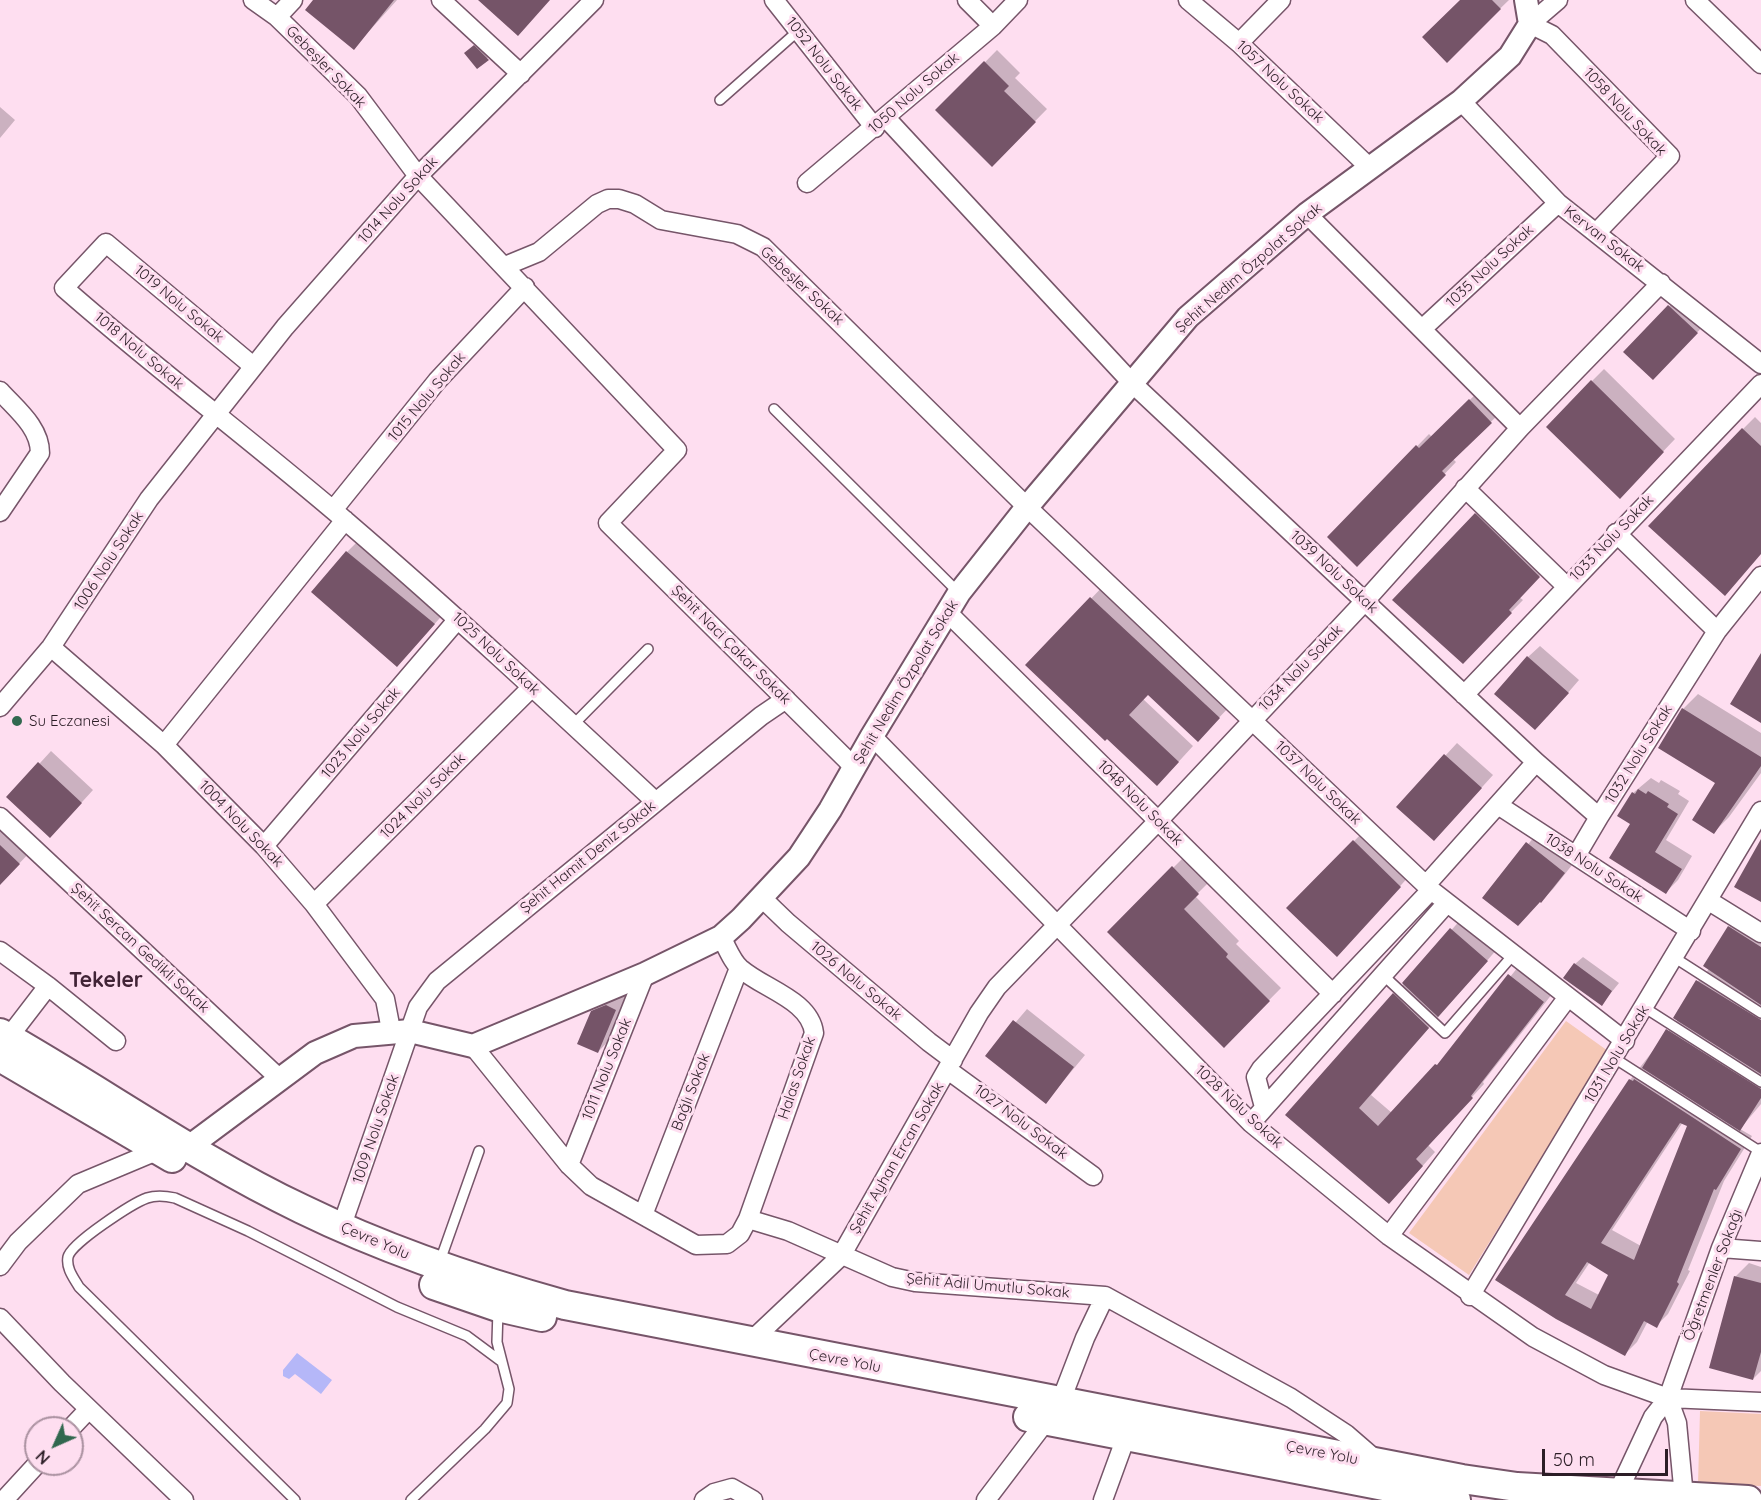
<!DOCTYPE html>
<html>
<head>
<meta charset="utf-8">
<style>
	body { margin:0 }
	#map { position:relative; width:1761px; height:1500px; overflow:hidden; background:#fedef0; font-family:Quicksand,sans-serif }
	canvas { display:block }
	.north { position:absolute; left:24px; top:1416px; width:60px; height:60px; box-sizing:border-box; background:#fedef0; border:2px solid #aa91a0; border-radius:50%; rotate:225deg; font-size:16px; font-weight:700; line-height:24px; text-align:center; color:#2c1e27 }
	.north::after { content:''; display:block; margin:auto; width:21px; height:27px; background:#31684f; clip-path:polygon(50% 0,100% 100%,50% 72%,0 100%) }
	.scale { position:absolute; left:1542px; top:1449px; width:126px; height:27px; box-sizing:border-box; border:3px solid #2c1e27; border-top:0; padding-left:8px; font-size:18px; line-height:21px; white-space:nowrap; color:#2c1e27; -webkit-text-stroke:4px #fedef0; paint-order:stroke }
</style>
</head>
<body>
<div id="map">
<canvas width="1761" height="1500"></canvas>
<div class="north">N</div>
<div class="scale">50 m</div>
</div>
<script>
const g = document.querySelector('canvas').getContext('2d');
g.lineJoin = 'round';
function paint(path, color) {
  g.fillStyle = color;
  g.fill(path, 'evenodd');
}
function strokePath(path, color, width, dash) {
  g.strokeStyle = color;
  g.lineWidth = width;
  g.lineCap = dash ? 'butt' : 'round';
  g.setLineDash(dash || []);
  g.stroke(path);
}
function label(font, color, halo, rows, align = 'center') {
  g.font = font + ' Quicksand,sans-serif';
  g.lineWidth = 6;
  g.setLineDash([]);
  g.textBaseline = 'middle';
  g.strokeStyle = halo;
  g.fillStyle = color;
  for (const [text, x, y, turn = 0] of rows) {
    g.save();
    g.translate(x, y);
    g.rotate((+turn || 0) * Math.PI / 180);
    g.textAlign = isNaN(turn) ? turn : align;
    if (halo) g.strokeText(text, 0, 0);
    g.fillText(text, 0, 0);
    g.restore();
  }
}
const green = new Path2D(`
	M1566 1021 1608 1051 1469 1275 1409 1233Z
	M1700 1411 1761 1414V1486L1698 1484Z`);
const water = new Path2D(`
	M297 1353 332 1380 321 1394 295 1374 289 1379 283 1376V1370Z`);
const shadow = new Path2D(`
	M315 0H397L354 48Z
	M1462 0H1509L1447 60Z
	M482 39 495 51 477 67 474 46Z
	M997 50 1020 73 1015 78 1047 109 992 165 938 110Z
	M0 107 15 120 0 138Z
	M1681 294 1709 320 1665 366 1625 352Z
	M1604 369 1675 439 1631 485 1592 381Z
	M1482 388 1503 410 1453 459 1456 462 1369 553 1329 537 1429 434 1432 437Z
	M1755 417 1761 423V552L1743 429Z
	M1488 502 1551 564 1519 597 1523 600 1462 662 1476 514Z
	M359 540 446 611 409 653 347 552Z
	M1106 583 1234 702 1212 725 1148 693 1143 699 1193 746 1172 769 1028 665Z
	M1540 646 1579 680 1547 717 1528 657Z
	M1698 694 1761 733V773L1729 817 1714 832 1717 783 1683 709Z
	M1457 743 1493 775 1446 827 1398 807Z
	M51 751 93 790 62 824 9 797Z
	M1651 778 1659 783 1661 780 1680 791 1678 794 1689 801 1666 840 1692 856 1678 880 1666 892 1632 824 1633 793Z
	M0 823 31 851 0 884Z
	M1366 829 1411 874 1349 943 1288 908Z
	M1539 831 1576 860 1553 889 1541 901 1484 898Z
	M1185 856 1210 881 1195 896 1239 941 1236 944 1281 988 1224 1046 1109 932Z
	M1745 911 1761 921V1104L1740 1129 1752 1136 1724 1181 1688 1270 1690 1271 1668 1314 1656 1326 1648 1321 1637 1342 1625 1354 1557 1318 1630 1080 1678 1019 1675 1017 1698 981 1709 969 1729 927ZM1683 1122 1689 1125 1641 1246 1612 1230ZM1590 1262 1610 1275 1599 1295 1576 1283Z
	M1463 917 1498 948 1371 1095 1392 1113 1451 1051 1522 962 1556 989 1483 1082 1484 1084 1428 1145 1435 1152 1402 1189 1287 1115Z
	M1583 957 1619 983 1602 1004 1575 964Z
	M623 990 631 993 614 1035 598 1052 592 1012 609 995Z
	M1027 1009 1085 1055 1046 1102 987 1056Z
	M1749 1263 1761 1267V1371L1753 1379 1735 1277Z`);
const building = new Path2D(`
	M313 0H394L354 50 305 10Z
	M478 0H550L518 36Z
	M1460 0H1492L1501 9 1447 63 1422 37Z
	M474 45 489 60 477 69 464 53Z
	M984 61 1009 86 1004 91 1036 122 992 167 935 110Z
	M1668 305 1698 333 1653 380 1623 352Z
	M1591 380 1664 452 1620 499 1546 427Z
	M1469 399 1492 423 1442 471 1446 475 1357 567 1327 537 1416 445 1419 448Z
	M1742 428 1761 446V554L1725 596 1648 526Z
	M1475 513 1540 577 1509 610 1512 613 1463 664 1392 600Z
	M346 551 435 624 397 667 311 592Z
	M1090 597 1220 718 1198 742 1148 695 1129 715 1179 762 1157 786 1107 739 1105 741 1025 665Z
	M1761 653V723L1730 704Z
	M1527 656 1569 693 1535 730 1494 694Z
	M1682 708 1761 757V766L1714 834 1692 820 1715 783 1658 748Z
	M1444 754 1482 788 1434 841 1396 807Z
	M38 762 82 803 50 838 6 797Z
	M1638 789 1646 794 1648 791 1669 804 1667 807 1678 814 1655 852 1682 869 1666 894 1609 858 1630 824 1617 816 1632 792 1635 794Z
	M1761 839V902L1734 887Z
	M1353 840 1401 887 1337 957 1286 908Z
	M1526 842 1565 873 1541 903 1540 902 1518 926 1482 898Z
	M0 845 20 864 0 885Z
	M1172 866 1199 894 1184 909 1228 954 1226 957 1270 1001 1224 1048 1107 932Z
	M1728 926 1761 947V1005L1703 966Z
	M1450 928 1488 961 1438 1017 1402 983Z
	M1574 963 1612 991 1602 1006 1563 978Z
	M1508 974 1544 1002 1471 1096 1473 1098 1416 1159 1423 1166 1389 1204 1285 1115 1393 993 1429 1028 1359 1108 1378 1126 1435 1064 1437 1065Z
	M1696 980 1761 1020V1074L1673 1018Z
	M606 1005 616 1010 598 1053 577 1044 591 1011Z
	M1013 1020 1074 1067 1046 1104 985 1056Z
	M1666 1029 1761 1089V1098L1740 1131 1642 1068Z
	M1629 1079 1633 1081 1634 1079 1741 1149 1716 1190 1714 1189 1677 1282 1679 1284 1657 1328 1644 1321 1625 1356 1556 1319 1495 1280ZM1680 1123 1687 1126 1634 1260 1601 1243ZM1587 1262 1608 1275 1591 1309 1565 1295Z
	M1734 1276 1761 1283V1352L1753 1380 1709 1368Z`);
const service = new Path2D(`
	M720 100 798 31
	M774 409 959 593
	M573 725 648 649
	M1675 958 1761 1013
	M1383 975 1445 1033 1513 955
	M1645 1008 1761 1082
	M1614 1058 1761 1152
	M440 1261 479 1151
	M295 1500 79 1287C73 1277 66 1268 68 1257 71 1243 133 1203 147 1198 156 1195 166 1196 175 1198L248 1231 397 1307 467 1336 502 1362
	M411 1500 485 1429 507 1403 509 1389 497 1342 498 1310`);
const minor = new Path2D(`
	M253 0 277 17 358 96 418 176 677 450 608 523 855 768
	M441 0 521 74
	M774 0 875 128
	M967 0 993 26
	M1188 0 1239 43 1369 167
	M1558 0 1530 24 1552 35 1670 156 1596 233
	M1695 0 1761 64
	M277 17 293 0
	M1239 43 1281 0
	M1461 101 1558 203 1761 364
	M886 118 1132 383 1536 762
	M807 183 993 26 1018 0
	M1307 214 1520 428
	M505 266 539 252 597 204 608 199H619L635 204 661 220 737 234 763 247 1027 507 1431 890 1625 1041
	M1422 329 1558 203
	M253 366 106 243 64 288C156 369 254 442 347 522 453 613 554 707 656 802
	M0 391C16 409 40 427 40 453L0 512
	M1465 488 1566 586
	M333 510 437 381 525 287
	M1616 533 1717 631
	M947 612 1333 994
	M51 647 164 745 264 846 314 904 385 999 391 1030
	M1464 695 1761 384
	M0 707 51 647 149 499 285 327 418 176 594 0
	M872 736 1251 1123 1389 1236 1533 1337 1604 1375 1668 1398 1761 1402
	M164 745 345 520
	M1498 805 1691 931
	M0 817 280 1079
	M264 846 458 619
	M1576 856 1599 817
	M1426 885 1536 762 1599 817 1717 631 1761 576
	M762 898 788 923 929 1042 953 1060
	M1709 901 1761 933
	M314 904 532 687
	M721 937C727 947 732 962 741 969 764 989 810 1000 814 1033L748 1219
	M0 951 48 986 116 1041
	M8 1038 48 986
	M473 1046 569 1165 591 1186 696 1245 727 1244 740 1234 748 1219 788 1231 892 1277 915 1282 1105 1296 1291 1398 1346 1434 1376 1460
	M948 1070 1093 1176
	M1264 1107 1256 1077 1261 1069 1431 890
	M1251 1123 1446 904
	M569 1165 645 974
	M643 1215 739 968
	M341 1228 418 1007 437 981 761 716 786 699
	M1389 1236 1568 997
	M1721 1248 1761 1251
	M0 1266 18 1242 78 1184 159 1150
	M1470 1296 1761 811
	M0 1318 62 1383 184 1500
	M750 1342 841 1256 979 1013 997 987 1158 821 1365 601 1520 428 1661 283
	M1668 1398 1677 1423 1684 1497
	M1060 1403 1085 1338 1105 1296
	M71 1428 89 1409
	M1618 1492 1653 1417 1668 1398 1721 1248 1761 1153
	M4 1500 37 1464
	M704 1500 714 1493 732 1488 753 1500
	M986 1500 1046 1421
	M1103 1500 1126 1437`);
const tertiary = new Path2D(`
	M175 1148 190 1146 315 1053 354 1036 410 1031 473 1046 645 974 721 937 741 919 799 857 830 810 872 736 959 593 1027 507 1188 317 1307 214 1461 101 1510 56 1530 24 1526 0`);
const primary = new Path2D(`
	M0 1033C101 1090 197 1159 302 1209 386 1250 475 1280 565 1305L1462 1479 1517 1487 1748 1500
	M0 1057 172 1158
	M434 1285 498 1307 542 1317
	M1028 1417 1456 1500`);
const markers = [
	[17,721,6,"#31684f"]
];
const streetNames = [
	["1052 Nolu Sokak",824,64,52],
	["Gebeşler Sokak",326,67,46],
	["1057 Nolu Sokak",1280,82,43],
	["1050 Nolu Sokak",914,93,-41],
	["1058 Nolu Sokak",1625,112,47],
	["1014 Nolu Sokak",398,200,-48],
	["Kervan Sokak",1604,239,38],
	["1035 Nolu Sokak",1490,266,-43],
	["Şehit Nedim Özpolat Sokak",1249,268,-41],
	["Gebeşler Sokak",802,286,43],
	["1019 Nolu Sokak",179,304,40],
	["1018 Nolu Sokak",139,351,40],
	["1015 Nolu Sokak",427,397,-50],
	["1033 Nolu Sokak",1612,538,-46],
	["1006 Nolu Sokak",109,561,-57],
	["1039 Nolu Sokak",1334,572,43],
	["Şehit Naci Çakar Sokak",731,645,45],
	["1025 Nolu Sokak",496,654,43],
	["1034 Nolu Sokak",1301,668,-46],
	["Şehit Nedim Özpolat Sokak",906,682,-59],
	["1023 Nolu Sokak",361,733,-50],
	["1032 Nolu Sokak",1639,754,-58],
	["1037 Nolu Sokak",1318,783,44],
	["1024 Nolu Sokak",423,796,-45],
	["1048 Nolu Sokak",1140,803,45],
	["1004 Nolu Sokak",241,824,46],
	["Şehit Hamit Deniz Sokak",588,857,-39],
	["1038 Nolu Sokak",1594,868,33],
	["Şehit Sercan Gedikli Sokak",140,948,43],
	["1026 Nolu Sokak",856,981,40],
	["1031 Nolu Sokak",1617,1054,-59],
	["1011 Nolu Sokak",607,1069,-68],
	["Halas Sokak",797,1078,-71],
	["Bağlı Sokak",691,1092,-69],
	["1028 Nolu Sokak",1239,1107,43],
	["1027 Nolu Sokak",1021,1122,37],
	["1009 Nolu Sokak",376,1129,-71],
	["Şehit Ayhan Ercan Sokak",897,1158,-60],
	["Çevre Yolu",375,1241,23],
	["Öğretmenler Sokağı",1713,1275,-69],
	["Şehit Adil Umutlu Sokak",988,1286,5],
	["Çevre Yolu",845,1361,11],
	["Çevre Yolu",1322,1453,11]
];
const poiNames = [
	["Su Eczanesi",29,721]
];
const districtNames = [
	["Tekeler",106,981]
];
paint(green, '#f5c8b6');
paint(water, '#b5b7f8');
paint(shadow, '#0003');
paint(building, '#755468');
strokePath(service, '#765569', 12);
strokePath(minor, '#765569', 21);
strokePath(tertiary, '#765569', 26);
strokePath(primary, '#765569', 32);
strokePath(service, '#fff', 9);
strokePath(minor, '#fff', 18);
strokePath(tertiary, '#fff', 22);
strokePath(primary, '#fff', 28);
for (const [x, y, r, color] of markers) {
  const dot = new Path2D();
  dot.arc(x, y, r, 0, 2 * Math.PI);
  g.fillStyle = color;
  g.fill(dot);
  strokePath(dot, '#fedef0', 2);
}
label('15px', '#2c1e27', '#fedef0', streetNames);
label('15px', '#2c1e27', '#fedef0', poiNames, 'left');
label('bold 21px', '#412436', '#fedef0', districtNames);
</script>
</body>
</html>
